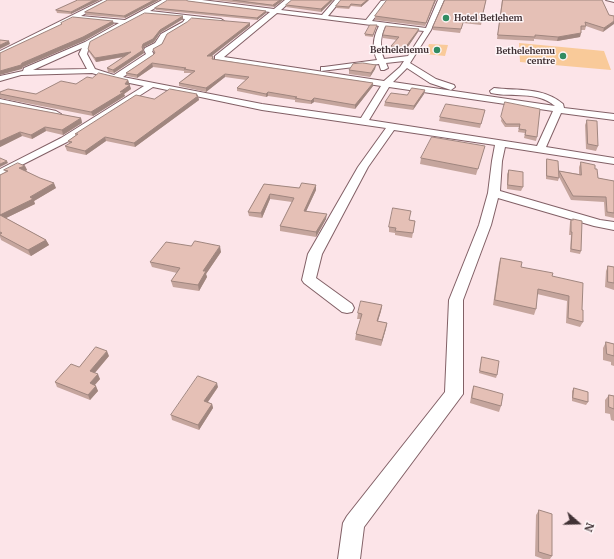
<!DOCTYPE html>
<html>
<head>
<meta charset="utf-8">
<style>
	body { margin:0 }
	#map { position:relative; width:614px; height:559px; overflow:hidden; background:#fce4e8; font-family:Merriweather,serif }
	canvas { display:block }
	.north { position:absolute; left:558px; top:503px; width:40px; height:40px; -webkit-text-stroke:3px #fef5f7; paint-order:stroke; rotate:110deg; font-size:11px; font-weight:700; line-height:16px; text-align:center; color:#413235 }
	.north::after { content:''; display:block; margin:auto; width:14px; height:18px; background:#413235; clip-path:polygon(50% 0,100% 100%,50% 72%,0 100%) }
</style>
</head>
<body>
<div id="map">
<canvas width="614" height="559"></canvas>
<div class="north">N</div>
</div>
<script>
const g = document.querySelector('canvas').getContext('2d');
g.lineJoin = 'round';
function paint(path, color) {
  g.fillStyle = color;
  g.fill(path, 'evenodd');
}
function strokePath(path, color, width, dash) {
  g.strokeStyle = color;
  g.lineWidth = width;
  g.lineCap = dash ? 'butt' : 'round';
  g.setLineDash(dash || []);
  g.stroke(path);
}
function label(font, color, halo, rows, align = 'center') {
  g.font = font + ' Merriweather,serif';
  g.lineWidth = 3;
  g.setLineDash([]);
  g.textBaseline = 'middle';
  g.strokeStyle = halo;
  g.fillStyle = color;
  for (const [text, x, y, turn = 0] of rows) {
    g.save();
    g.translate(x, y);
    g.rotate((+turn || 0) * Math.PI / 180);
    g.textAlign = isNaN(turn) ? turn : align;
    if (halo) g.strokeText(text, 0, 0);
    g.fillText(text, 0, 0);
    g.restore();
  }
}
const green = new Path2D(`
	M519 43 604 51 611 70 520 62Z
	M429 44 448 45 445 56 425 54Z`);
const minor = new Path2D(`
	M103 0H110L81 16 125 20 162 0H169L150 11 221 19 224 21 221 23 191 19 187 24 166 36 161 46 152 51 154 55 153 57 123 77 262 104 361 118 381 86 215 60V56L270 12 188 2 185 0H202L274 9 285 0H292L281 10 322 15 335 0H341L328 16 366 20 381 1 389 0 372 21 426 28 438 0H444L431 30 410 63 436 79 454 85 455 87 451 90 430 83 407 68 393 82 555 106C536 90 513 98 491 93L490 91 494 88C519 91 543 87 563 104L564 108 614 114V120L561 113 546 147 614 158V164L505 147 502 161 500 191 600 220 614 222V230L594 226 498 198 491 225 463 300V394L364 527 360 559H338L343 523 347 516 445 392 449 300 479 225 488 193 492 161 495 145 394 130 368 167 322 254 316 278 352 304 354 308 352 312 347 313 342 312 304 283 302 280 308 254 358 167 386 128 262 110 153 87 67 142 0 176V169L61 138 144 86 115 80 92 73 21 75 0 81V76L23 71 24 68 85 42 119 23 74 19 0 56V51ZM277 13 379 26C373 37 372 49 377 60L324 67H321V71L379 64 381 70H384L388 68 386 63 404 61 400 67 384 81 224 57ZM145 14 185 19 183 22 161 34 155 43 145 48 144 50 146 54 114 75 95 69 87 54 90 44ZM385 27 424 31 408 56 384 59C380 49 380 37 385 27ZM82 48 79 54 87 69 33 70ZM389 87 553 111 537 146 369 120Z
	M606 0H614V2Z
	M0 99 56 111 61 114 56 117 0 105Z`);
const wall = new Path2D(`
	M78 0 71 14 57 13 56 10Z
	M108 0H159L125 18 86 15 85 12Z
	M214 0H283L274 7Z
	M333 0 321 12 286 7V5Z
	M369 0 361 7 351 6 349 9 336 8V6Z
	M387 0H436L425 26 375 20V16Z
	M486 0 481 25 463 23 460 33 433 30V27Z
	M502 0H602L609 15 614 16 603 32 586 26 585 30H581L580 37 557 41 534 39V41L497 39Z
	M188 1 266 11V13L257 20 156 10 155 8Z
	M183 19 160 33 154 42 144 47 143 49 144 53 114 73 108 72 107 68 124 57 96 62 89 52 88 49Z
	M250 23V26L211 56H213L214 59 373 83V86L355 109 314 102 311 104 295 102V100L268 96 266 97 237 91V88L246 80 225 77 206 92 179 86V83L191 73H184V71L153 67 137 78 127 76 126 73 153 55 154 53 153 49Z
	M377 25 373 37 365 36V34Z
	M418 32 405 51 391 49V46L397 40 383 38V35Z
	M376 65 375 69 370 77 349 74V70Z
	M128 80 131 89 124 94 125 96 93 116 0 98V92L36 94 76 84Z
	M425 90 424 94 413 110 384 106 385 102Z
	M197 94 199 100 135 147 106 141 86 155 67 151 65 146 69 144 68 141 76 135 75 134 154 99Z
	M505 102 537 137 536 141 524 138 525 133 518 132 519 127H505L501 121Z
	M0 103 81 118 82 123 63 135 46 131 32 139 22 136 0 147Z
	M485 110 480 128 439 121 440 117Z
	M587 120 598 146 596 151 586 149 585 125Z
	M485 146 476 175 420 164 421 158Z
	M547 159 559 173V171L579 174V167L581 162 595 169 598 178 614 181V218L605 216 604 202 571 200 559 177 558 181 546 179V162Z
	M25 166 27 170 26 171 56 188 34 201 35 204 6 218 46 240 49 245 31 256 1 240 0 237V175L6 172 4 170Z
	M509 170 523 187 521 191 507 189V174Z
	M264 184 299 188 316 185V190L306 211 326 219 316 237 280 231V226L292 202 270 199 262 218 249 216 248 212Z
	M573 219 581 251 580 254 570 252 571 235H569L570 222 571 220H573Z
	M409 220 415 221 412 238 395 235V233L389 232V227Z
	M221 252 206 274 207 277 199 291 173 287 171 281 177 273 152 267 150 262Z
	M501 258 521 267 552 276 582 310 583 322 580 327 566 323 567 301 537 294 536 309 534 315 493 305 499 263Z
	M608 266 614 267V290L605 287 606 271Z
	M382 305 381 311 378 321 387 323 381 346 355 340 356 334 361 319H357L358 313Z
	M606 342 614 344V366L611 365V362L603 360V348Z
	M109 356 95 373 100 379 95 385 98 391 90 400 57 387 55 382 79 367Z
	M482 357 497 375 496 378 479 373Z
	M474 386 501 406 499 412 470 403 472 391Z
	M218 387 208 402 212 404 213 408 199 430 172 420 171 415Z
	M574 388 588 402 586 405 572 401V391Z
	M609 395 614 396V421L611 420 610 414 605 413V400Z
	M539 510 552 556 550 559H543L535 556 536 515Z`);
const shadedWall = new Path2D(`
	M94 0H100L71 14V12Z
	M154 0H159L125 18 124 16Z
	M280 0H283L274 7 273 5Z
	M331 0H333L321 12V9Z
	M367 0H369L361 7V5Z
	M435 0H436L425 26 426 23Z
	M266 11V13L257 20V18Z
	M183 16V19L160 33 154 42 144 47 143 51 142 47 143 44 160 30Z
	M113 21 114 24 84 41 23 67 22 69 0 75V71L22 63Z
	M614 21V24L603 32 604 28Z
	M250 23V26L208 59 207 56Z
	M419 29 418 32 405 51V48Z
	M581 33 580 37 557 41 558 37Z
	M9 41 10 44 0 49V45Z
	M143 50 144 53 114 73 113 70Z
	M131 52 132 55 96 62 95 58Z
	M152 63 153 67 137 78V75Z
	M376 65 375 69 370 77 371 73Z
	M225 74V77L206 92V88Z
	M128 80 131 89 124 94 125 96 93 116 91 112 120 92 125 84Z
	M373 83V86L355 109V105Z
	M425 90 424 94 413 110 414 106Z
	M268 92V96L266 97V94Z
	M197 94 198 96 199 100 135 147 134 143Z
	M314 98V102L311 104V101Z
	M81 118 82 123 63 135 62 130Z
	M45 127 46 131 32 139 31 135Z
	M20 132 22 136 0 147V141Z
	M105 137 106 141 86 155 85 151Z
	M7 161 8 163 0 167V164Z
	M25 166 27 170 21 173 19 168Z
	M54 183 56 188 34 201 35 204 2 220 0 215Z
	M316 185V190L304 216V211Z
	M270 194V199L262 218 261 213Z
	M327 214 326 219 316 237V232Z
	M46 240 49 245 31 256 28 250Z
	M220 246 221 252 206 274 207 277 199 291 198 285 203 271Z
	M382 305 381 311 376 327 377 321Z
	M387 323 386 329 381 346 382 340Z
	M107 351 109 356 92 376 90 371Z
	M98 374 100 379 92 388 90 383Z
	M217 383 218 387 205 406 204 401Z
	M96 386 98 391 90 400 88 395Z
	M212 404 213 408 199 430 198 425Z`);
const building = new Path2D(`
	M78 0H94L71 12 56 10Z
	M108 0H154L124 16 85 12Z
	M168 0H186L188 1 266 11 257 18 155 8Z
	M233 0H280L273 5Z
	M292 0H331L321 9 286 5Z
	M341 0H367L361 5 351 4 349 7 336 6Z
	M387 0H435L426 23 375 16Z
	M445 0H486L481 21 464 20 461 29 433 27Z
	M503 0H602L609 15 614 16V21L604 28 585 22 586 26H581V33L558 37 535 35V37L498 35Z
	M145 13 183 16 160 30 153 39 143 44 142 47 143 50 113 70 107 68 131 52 95 58 88 49 90 42Z
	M73 17 113 21 83 37 22 63 21 65 0 71V53L62 24 61 23Z
	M192 18 250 23 207 56H213L212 59 373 83 355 105 314 98 311 101 295 98 297 97 268 92 266 94 237 88 249 77 225 74 206 88 179 83 195 71 184 69 186 68 152 63 137 75 126 73 153 55 155 53 153 49 162 44 167 34 187 22Z
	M370 25H377L373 35 365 34Z
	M386 26 419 29 405 48 391 46 399 37 383 35Z
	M0 40 9 41 0 45Z
	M363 63 376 65 371 73 349 70 353 64Z
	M99 73 128 80 125 84 130 85 120 92H124L91 112 0 94V92L8 89 36 94 61 81 76 84 87 77 92 78Z
	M412 88 425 90 414 106 385 102 391 93 407 95Z
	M170 89 197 94 196 95 198 96 134 143 105 137 85 151 65 146 72 142 68 141 78 134H75L136 95 154 99Z
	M505 102 540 109 537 137 525 135 526 130 519 129 520 124H506L501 117Z
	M0 103 81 118 62 130 45 127 31 135 20 132 0 141Z
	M446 104 485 110 481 124 440 117Z
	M587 120 597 121 598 146 588 144Z
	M432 137 485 146 478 169 421 158Z
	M0 158 7 161 0 164Z
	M547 159 558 161 559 178 547 176Z
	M581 162 595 165V169H597L598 178 614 181V213L607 212 606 197 573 196 559 171 581 175Z
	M18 163 25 166 19 168 40 178 54 183 30 197 33 199 0 215V175L8 171 4 170Z
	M509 170 523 172V187L508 185Z
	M302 183 316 185 304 211 327 214 316 232 280 226 294 198 270 194 261 213 248 212 264 184 299 188Z
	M393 208 411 211 409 220 415 221 413 233 395 231 396 228 389 227Z
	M0 215 46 240 28 250 0 235V234L2 233 0 232Z
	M573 219 582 221 581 251 571 249 572 232H571V220H573Z
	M195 241 220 246 203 271H206L198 285 171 281 180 268 150 262 166 242 191 246Z
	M501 258 522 262 521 267 553 273 552 276 583 283 582 310H583V322L568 318 569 296 538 289 536 309 495 300Z
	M608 266 614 267V283L608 282Z
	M361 301 382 305 377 321 387 323 382 340 356 334 362 314 358 313Z
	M606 342 614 344V356L607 354Z
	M96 347 107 351 90 371 98 374 90 383 96 386 88 395 55 382 71 364 79 367Z
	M482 357 499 361 497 375 480 371Z
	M198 376 217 383 204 401 212 404 198 425 171 415Z
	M474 386 503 394 501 406 472 398Z
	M574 388 588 392V402L573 398Z
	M609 395 614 396V409L609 407Z
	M539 510 552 514V556L539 552Z`);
const markers = [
	[446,18,4,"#318c62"],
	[437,50,4,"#318c62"],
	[563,56,4,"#318c62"]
];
const farPoinames = [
	["Hotel Betlehem",454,18,"left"],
	["Bethelehemu",429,50],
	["Bethelehemu",555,51],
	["centre",555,61]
];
paint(green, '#f9ca99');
strokePath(minor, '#826066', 2);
paint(minor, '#fff');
paint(wall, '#c5a59d');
paint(shadedWall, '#a0867f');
paint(building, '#e5c0b6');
strokePath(building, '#a0867f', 1);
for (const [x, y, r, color] of markers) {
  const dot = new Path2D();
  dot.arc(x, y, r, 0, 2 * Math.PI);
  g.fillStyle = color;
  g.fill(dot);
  strokePath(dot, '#fef5f7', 1.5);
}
label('bold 9px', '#413235', '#fef5f7', farPoinames, 'right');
</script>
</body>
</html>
